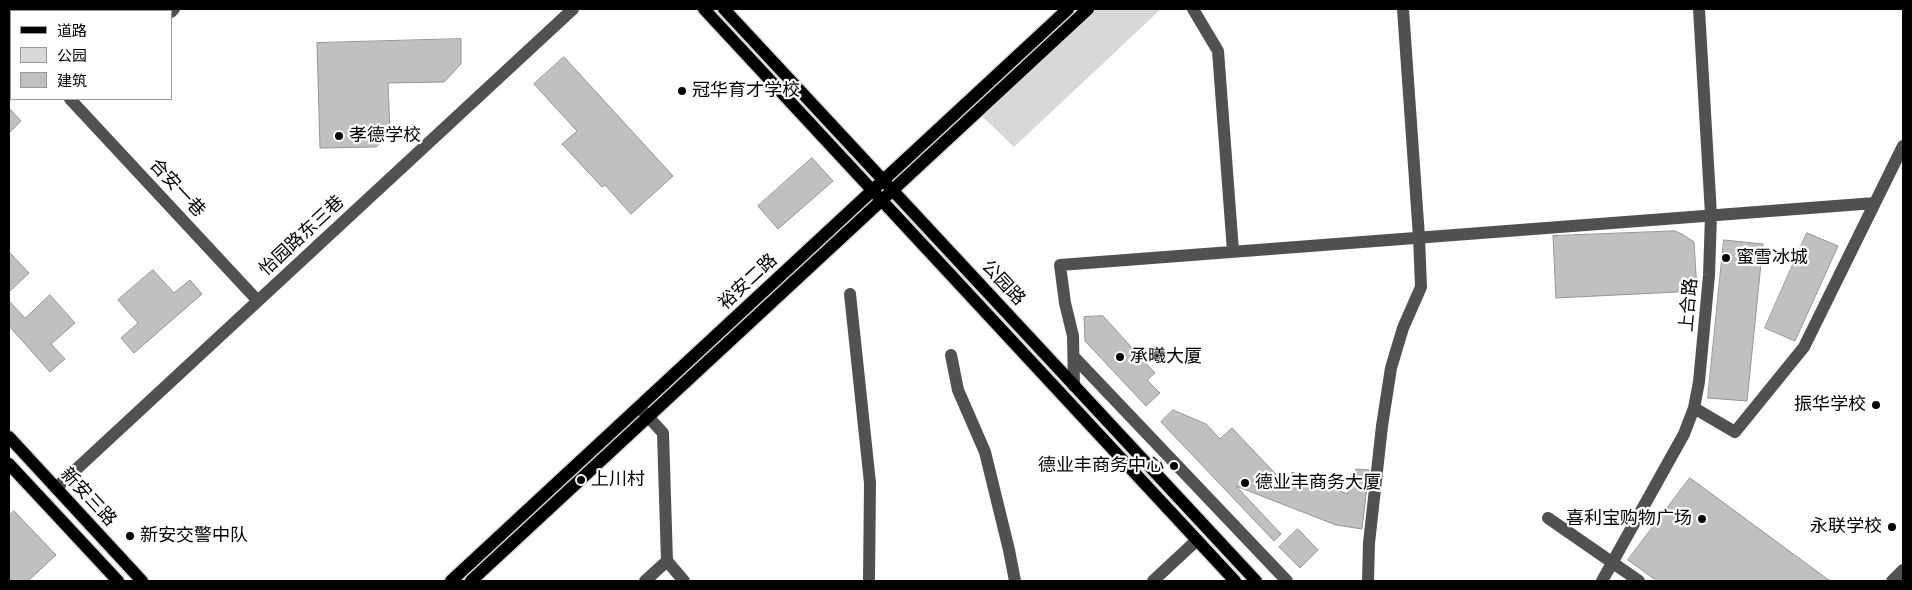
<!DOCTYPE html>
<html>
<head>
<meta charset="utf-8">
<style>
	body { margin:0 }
	#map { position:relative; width:1912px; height:590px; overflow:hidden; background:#fff; font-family:Karla,"Noto Sans SC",sans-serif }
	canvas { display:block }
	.frame { position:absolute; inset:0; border:10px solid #000; pointer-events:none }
	.legend { position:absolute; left:10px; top:10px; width:162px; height:90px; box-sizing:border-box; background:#fff; border:1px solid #999; margin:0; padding:6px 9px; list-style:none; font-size:15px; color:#000 }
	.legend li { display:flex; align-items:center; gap:10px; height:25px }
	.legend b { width:25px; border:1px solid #999 }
</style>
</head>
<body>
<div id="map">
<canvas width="1912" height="590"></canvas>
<div class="frame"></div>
<ul class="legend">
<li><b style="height:6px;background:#000"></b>道路</li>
<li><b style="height:14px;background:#d8d8d8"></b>公园</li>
<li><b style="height:14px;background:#c0c0c0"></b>建筑</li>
</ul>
</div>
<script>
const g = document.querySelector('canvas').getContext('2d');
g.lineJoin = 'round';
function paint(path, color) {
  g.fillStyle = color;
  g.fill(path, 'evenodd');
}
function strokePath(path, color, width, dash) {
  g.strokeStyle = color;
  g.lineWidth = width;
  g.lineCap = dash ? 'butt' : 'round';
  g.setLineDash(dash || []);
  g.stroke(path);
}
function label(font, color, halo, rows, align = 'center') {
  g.font = font + ' Karla,"Noto Sans SC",sans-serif';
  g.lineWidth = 4.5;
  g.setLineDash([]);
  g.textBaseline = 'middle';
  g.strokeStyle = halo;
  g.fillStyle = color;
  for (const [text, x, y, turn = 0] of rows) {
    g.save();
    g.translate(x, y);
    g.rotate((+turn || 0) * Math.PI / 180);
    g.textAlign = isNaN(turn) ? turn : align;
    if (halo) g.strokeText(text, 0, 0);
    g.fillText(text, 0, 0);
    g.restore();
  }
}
const green = new Path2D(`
	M1094 9H1161L1014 147 981 115Z`);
const building = new Path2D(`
	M461 39V64L444 82 388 83 390 134 376 147 320 148 317 43Z
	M564 57 673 176 631 214 605 185 602 187 562 144 577 131 534 84Z
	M9 108 21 121 9 133Z
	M812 158 833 181 778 229 758 206Z
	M1675 231 1682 234 1694 242 1697 291 1556 298 1553 236Z
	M1807 233 1838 246 1795 341 1765 328Z
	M1724 240 1763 244 1747 401 1708 398Z
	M9 252 29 273 9 292Z
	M153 270 174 293 190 280 202 294 134 353 121 338 138 323 118 300Z
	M50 295 75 323 51 344 65 359 50 372 9 326V301L25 318Z
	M1103 316 1155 373 1147 380 1160 393 1146 406 1085 341 1084 317Z
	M1173 410 1206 424 1220 439 1232 428 1287 486 1292 472 1348 494V485H1350V481H1352L1353 475H1355L1356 469 1369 470 1362 529 1336 525 1236 486 1281 534 1274 541 1161 422Z
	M1690 478 1830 581H1657L1628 560Z
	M14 511 56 555 28 581H9V516Z
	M1298 529 1318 550 1300 568 1279 547Z`);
const minor = new Path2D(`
	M1193 9 1218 51 1233 251
	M171 12 174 9
	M9 34 11 36
	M70 99 258 301
	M850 294 870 483 869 581
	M951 355 958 390 985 452 1009 550 1015 581
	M1074 357 1287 581
	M1074 386 1073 336 1065 303 1060 265 1875 203
	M1694 408 1735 432 1804 347 1903 146
	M641 409 663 433 667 561 684 581
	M56 488 573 9
	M1548 518 1639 581
	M645 581 667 561
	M1153 581 1197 540
	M1368 581 1369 543 1382 426 1391 368 1403 328 1421 287 1419 237 1403 9
	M1602 581 1684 434 1694 408 1699 382 1709 275 1711 215 1699 9
	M1892 581 1903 570`);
const major = new Path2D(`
	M704 9 1235 581
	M724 9 1256 581
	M9 437 142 581
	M9 464 118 581
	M451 581 1068 9
	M471 581 1088 9`);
const markers = [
	[682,91,5,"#000"],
	[339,136,5,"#000"],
	[1726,258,5,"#000"],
	[1120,357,5,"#000"],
	[1876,405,5,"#000"],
	[1174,466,5,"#000"],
	[581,480,5,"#000"],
	[1245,483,5,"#000"],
	[1702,519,5,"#000"],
	[1892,527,5,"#000"],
	[130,536,5,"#000"]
];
const poiNames = [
	["冠华育才学校",692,91],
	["孝德学校",349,136],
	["蜜雪冰城",1736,258],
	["承曦大厦",1130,357],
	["振华学校",1866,405,"right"],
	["德业丰商务中心",1164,466,"right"],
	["上川村",591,480],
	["德业丰商务大厦",1255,483],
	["喜利宝购物广场",1692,519,"right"],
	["永联学校",1882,527,"right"],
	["新安交警中队",140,536]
];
const streetNames = [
	["合安一巷",177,188,47],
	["怡园路东三巷",302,236,-43],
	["裕安二路",748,282,-43],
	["公园路",1003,283,47],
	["上合路",1689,305,-85],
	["新安三路",88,497,47]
];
paint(green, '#d8d8d8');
paint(building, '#c0c0c0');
strokePath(building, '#959595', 1);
strokePath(major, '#dbdbdb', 15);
strokePath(minor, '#515151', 12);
strokePath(major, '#000', 12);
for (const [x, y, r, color] of markers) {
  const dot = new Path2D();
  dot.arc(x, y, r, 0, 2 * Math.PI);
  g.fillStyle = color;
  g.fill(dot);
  strokePath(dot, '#fff', 2);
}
label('18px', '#000', '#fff', poiNames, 'left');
label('18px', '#000', '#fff', streetNames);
</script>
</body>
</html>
